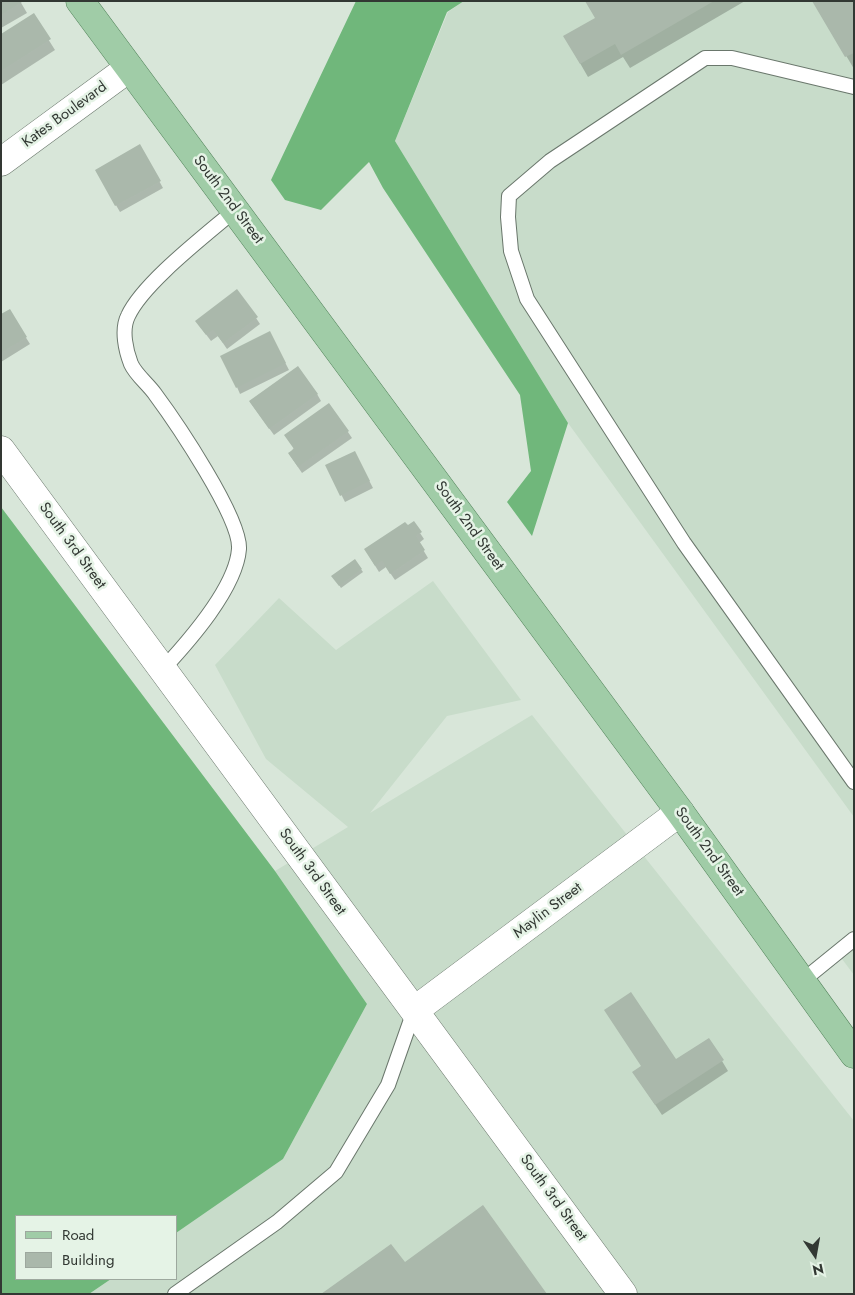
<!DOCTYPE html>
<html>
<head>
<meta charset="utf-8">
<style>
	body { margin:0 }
	#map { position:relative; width:855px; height:1295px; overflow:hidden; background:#d8e6d9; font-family:Jost,sans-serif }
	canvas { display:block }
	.frame { position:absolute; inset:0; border:2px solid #323833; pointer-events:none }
	.legend { position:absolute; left:15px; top:1215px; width:162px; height:65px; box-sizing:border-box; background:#e5f3e6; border:1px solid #9da89e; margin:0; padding:6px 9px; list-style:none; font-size:15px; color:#323833 }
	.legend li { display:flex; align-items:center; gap:10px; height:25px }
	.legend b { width:25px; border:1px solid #9da89e }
	.north { position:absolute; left:790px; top:1230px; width:50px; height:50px; -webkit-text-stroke:4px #e5f3e6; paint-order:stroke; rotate:168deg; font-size:14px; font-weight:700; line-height:20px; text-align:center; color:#323833 }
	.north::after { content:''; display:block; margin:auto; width:18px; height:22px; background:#323833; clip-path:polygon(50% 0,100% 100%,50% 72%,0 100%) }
</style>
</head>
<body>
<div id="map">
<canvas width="855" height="1295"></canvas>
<div class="frame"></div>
<ul class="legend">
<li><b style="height:6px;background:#a0cca7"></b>Road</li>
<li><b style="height:14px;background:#aab8ab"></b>Building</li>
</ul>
<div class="north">N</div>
</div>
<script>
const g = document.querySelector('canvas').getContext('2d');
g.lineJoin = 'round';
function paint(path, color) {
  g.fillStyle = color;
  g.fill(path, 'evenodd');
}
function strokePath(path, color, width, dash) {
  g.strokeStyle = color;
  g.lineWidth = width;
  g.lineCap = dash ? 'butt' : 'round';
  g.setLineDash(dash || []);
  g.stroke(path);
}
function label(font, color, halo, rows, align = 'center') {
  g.font = font + ' Jost,sans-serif';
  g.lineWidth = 5;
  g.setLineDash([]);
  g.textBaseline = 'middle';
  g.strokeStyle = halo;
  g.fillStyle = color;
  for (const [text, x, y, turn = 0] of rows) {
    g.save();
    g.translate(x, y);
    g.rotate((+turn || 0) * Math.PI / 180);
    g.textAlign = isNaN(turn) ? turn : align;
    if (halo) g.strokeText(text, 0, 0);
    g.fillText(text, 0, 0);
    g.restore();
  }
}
const built = new Path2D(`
	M464 1H854V817L568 423 395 141 448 12Z
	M433 581 521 700 447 716 370 813 532 715 854 1121V1294H89L111 1279H176V1233L283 1159 367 1004 275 871 348 827 266 759 215 665 279 598 336 650Z
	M854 932V975L833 947Z`);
const forest = new Path2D(`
	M356 1H464L447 12 395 141 568 423 532 536 507 502 531 471 520 395 383 188 369 162 321 210 285 200 271 180Z
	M1 507 275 871 367 1004 283 1159 176 1233V1216H16V1279H111L89 1294H1Z`);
const shadow = new Path2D(`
	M1 1H20L27 13 1 28Z
	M587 1H745L630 68 623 57 588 77 565 37 597 18Z
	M814 1H854V69Z
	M33 15 55 50 1 85V36Z
	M140 146 163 188 120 212 96 171Z
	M9 311 30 344 1 362V316Z
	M256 318 260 324 227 349 218 336 211 341 196 321Z
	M273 339 289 370 240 394 237 387Z
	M317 394 321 401 274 435 250 402Z
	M329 404 352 438 302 473 289 454Z
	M358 459 373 488 345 502 327 466Z
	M420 533 424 539 419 543 428 558 395 580 386 567 379 572 369 556Z
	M355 561 363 572 341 588 335 579Z
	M676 1061H722L728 1071 662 1115 640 1082 642 1067Z`);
const building = new Path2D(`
	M1 1H21L22 2 1 15Z
	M585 1H714L621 55 615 44 580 64 563 36 595 18Z
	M812 1H854V53L845 57Z
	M34 13 51 39 1 71V34Z
	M140 144 161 181 115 206 95 170Z
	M237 289 258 317 223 343 213 330 206 335 195 321Z
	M10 309 27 337 1 353V314Z
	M270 331 286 363 236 388 220 356Z
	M298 366 318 394 269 429 249 401Z
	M329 403 349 431 298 467 288 453 294 449 284 435Z
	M355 451 370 481 340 496 325 465Z
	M414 521 422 532 416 536 425 550 390 574 382 561 375 566 364 549 405 522 408 525Z
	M355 559 362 569 339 586 331 576Z
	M631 992 676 1059 709 1038 724 1060 655 1105 632 1072 641 1066 604 1010Z
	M483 1205 547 1294H321L391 1244 405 1262Z`);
const lane = new Path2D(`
	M854 87 732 58H705L550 161 509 196 508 217 511 251 527 299 684 543 854 782
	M163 669C189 641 236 588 239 549 241 518 175 421 155 394 148 384 136 375 131 364 126 351 121 330 128 316 143 283 206 235 235 210
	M801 982 854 939
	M175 1294 277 1222 336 1172 388 1085 414 1011`);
const street = new Path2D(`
	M1 162 129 68
	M1 450 623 1294
	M415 1010 680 812`);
const primary = new Path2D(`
	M80 1 680 812 854 1054`);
const streetNames = [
	["Kates Boulevard",65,115,-36],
	["South 2nd Street",228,200,53],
	["South 2nd Street",469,526,54],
	["South 3rd Street",72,546,54],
	["South 2nd Street",709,852,54],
	["South 3rd Street",312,872,54],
	["Maylin Street",548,911,-37],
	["South 3rd Street",553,1198,54]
];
paint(built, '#c8dcca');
paint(forest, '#70b77b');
paint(shadow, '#0003');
paint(building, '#aab8ab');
strokePath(lane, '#6a776c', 16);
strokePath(street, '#6a776c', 29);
strokePath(primary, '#518259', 29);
strokePath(lane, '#fff', 14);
strokePath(street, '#fff', 28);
strokePath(primary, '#a0cca7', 28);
label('15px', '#323833', '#e5f3e6', streetNames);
</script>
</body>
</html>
